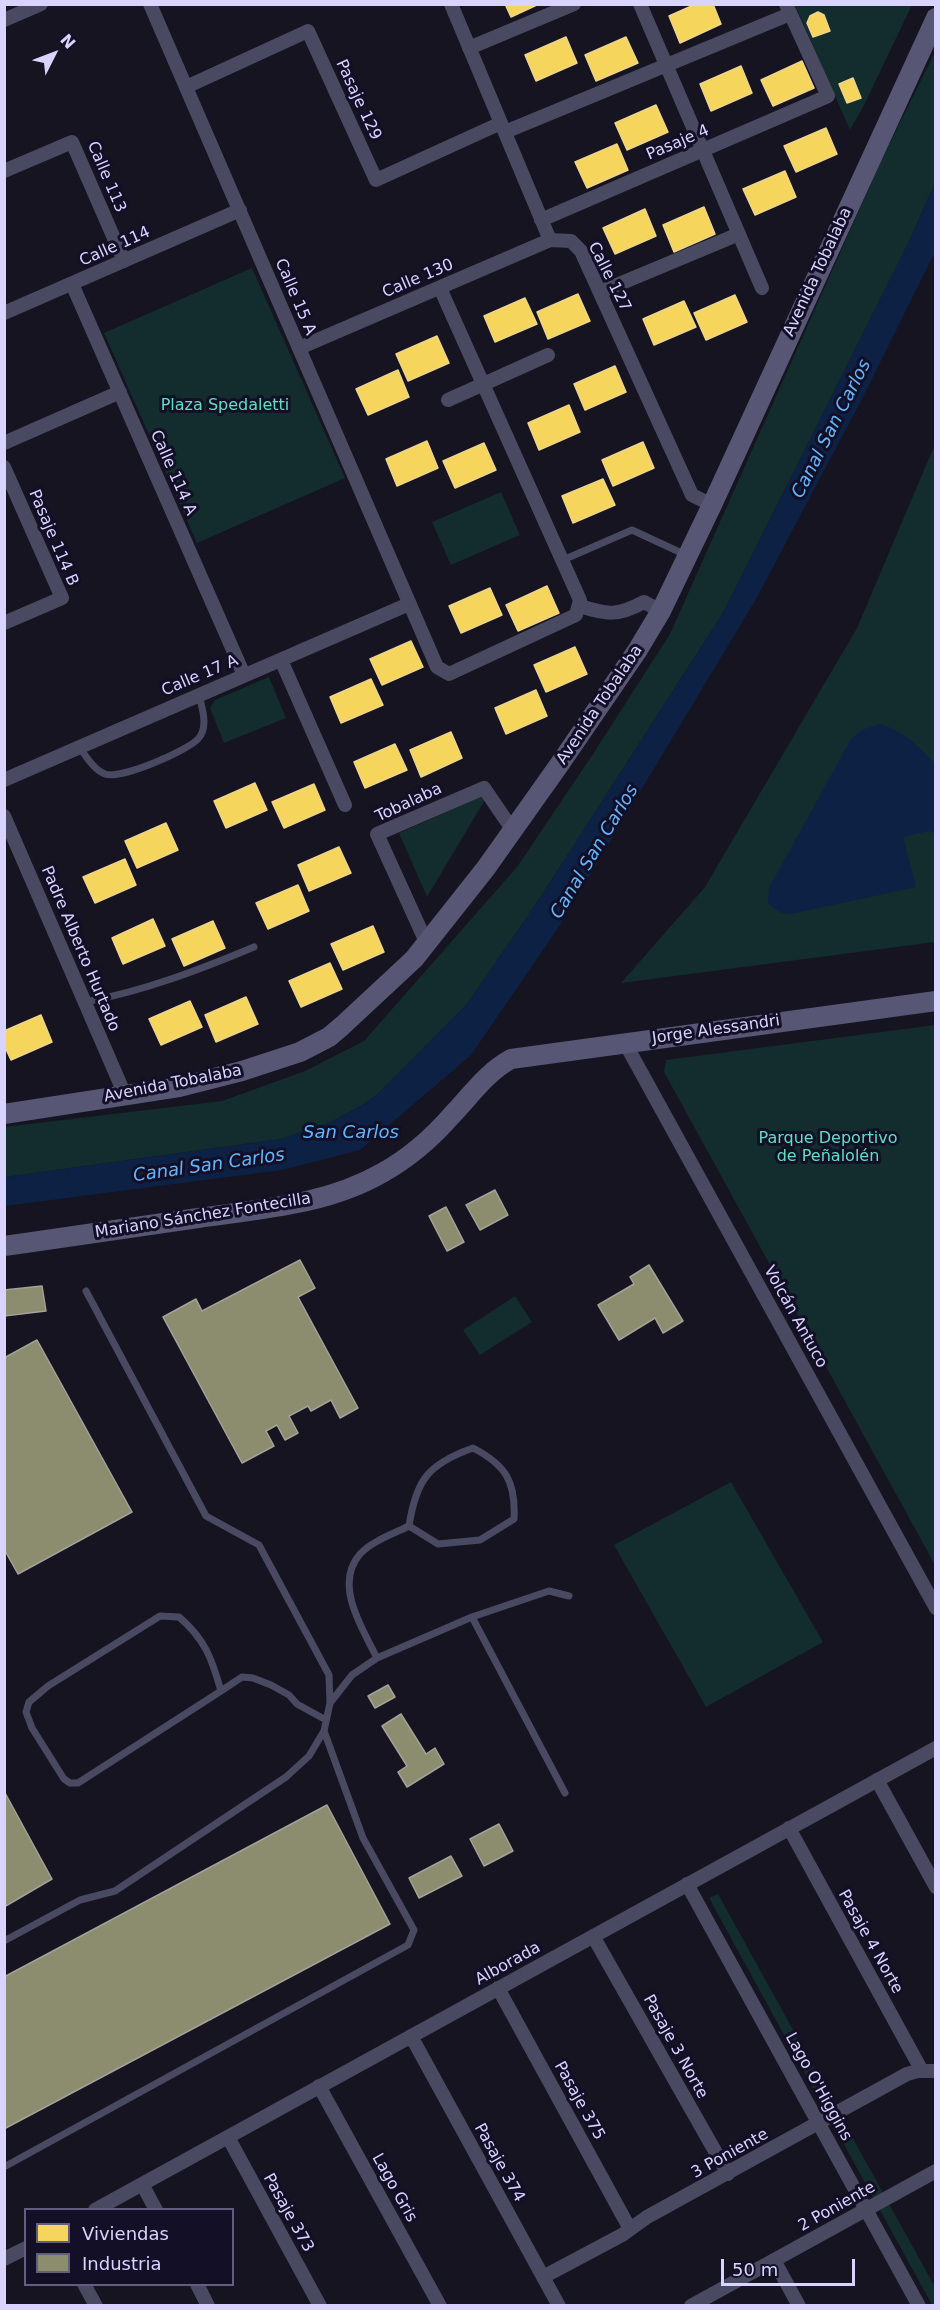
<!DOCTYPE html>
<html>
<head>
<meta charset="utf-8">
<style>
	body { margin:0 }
	#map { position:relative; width:940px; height:2310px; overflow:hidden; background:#161421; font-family:"DejaVu Sans",sans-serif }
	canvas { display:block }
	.frame { position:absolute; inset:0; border:6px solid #d9d4ff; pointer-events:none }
	.legend { position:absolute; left:24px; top:2208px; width:210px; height:78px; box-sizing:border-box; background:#130f26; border:2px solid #625e7d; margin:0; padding:8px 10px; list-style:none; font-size:18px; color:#d9d4ff }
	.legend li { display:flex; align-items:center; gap:12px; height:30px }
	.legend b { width:30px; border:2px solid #625e7d }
	.north { position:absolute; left:24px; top:24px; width:60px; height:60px; -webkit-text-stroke:4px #130f26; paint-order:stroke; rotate:48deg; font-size:16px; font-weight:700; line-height:24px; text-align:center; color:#d9d4ff }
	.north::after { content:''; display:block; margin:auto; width:21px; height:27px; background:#d9d4ff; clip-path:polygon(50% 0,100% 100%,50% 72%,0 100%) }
	.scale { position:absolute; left:721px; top:2259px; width:134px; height:27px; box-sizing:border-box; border:3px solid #d9d4ff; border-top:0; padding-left:8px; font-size:18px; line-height:21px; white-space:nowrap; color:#d9d4ff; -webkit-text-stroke:4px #130f26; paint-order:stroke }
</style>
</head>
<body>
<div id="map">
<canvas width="940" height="2310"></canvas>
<div class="frame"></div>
<ul class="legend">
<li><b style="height:16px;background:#f6d55c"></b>Viviendas</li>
<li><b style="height:16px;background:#8c8c6e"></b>Industria</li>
</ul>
<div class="north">N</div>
<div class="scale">50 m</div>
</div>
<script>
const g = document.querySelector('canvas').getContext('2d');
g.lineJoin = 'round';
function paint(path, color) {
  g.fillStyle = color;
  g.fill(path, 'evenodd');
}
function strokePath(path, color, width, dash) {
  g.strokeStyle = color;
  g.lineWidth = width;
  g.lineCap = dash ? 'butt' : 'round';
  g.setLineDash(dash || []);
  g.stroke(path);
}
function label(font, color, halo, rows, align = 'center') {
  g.font = font + ' "DejaVu Sans",sans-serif';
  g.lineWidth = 6;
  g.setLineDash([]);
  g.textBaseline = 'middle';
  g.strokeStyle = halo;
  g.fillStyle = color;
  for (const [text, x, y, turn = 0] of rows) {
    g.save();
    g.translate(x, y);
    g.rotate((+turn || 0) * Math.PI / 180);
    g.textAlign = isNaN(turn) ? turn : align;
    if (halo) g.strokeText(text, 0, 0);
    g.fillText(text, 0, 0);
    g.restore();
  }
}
const green = new Path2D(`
	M795 5H912L863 107 850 130Z
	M935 52V183L908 244 723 613 536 904 467 1004 378 1094 361 1106 331 1122 281 1139 5 1177 4 1127 222 1101 305 1071 364 1041 517 867 593 754 670 634 881 161Z
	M252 268 345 478 197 543 104 333Z
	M935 444V942L621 983 705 887 857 628Z
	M501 492 520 535 451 565 432 522Z
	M269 677 286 718 224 743 210 708 215 700Z
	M489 793 427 897 399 833Z
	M935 1025H936L935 1565 664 1072 666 1060Z
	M515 1296 532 1322 480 1355 463 1330Z
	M731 1482 823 1642 706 1707 614 1545Z
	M718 1894 935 2287V2305H932L709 1898Z`);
const water = new Path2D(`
	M935 183V252L862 399 755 601 556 931 471 1055 360 1150 282 1170 5 1206V1177L281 1139 331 1122 361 1106 378 1094 467 1004 536 904 723 613 908 244Z
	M880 724C906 733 917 744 935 764V834L929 831 903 837 916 887 791 914 781 913 768 904 769 888 851 739 862 730Z`);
const homes = new Path2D(`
	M505 4H539L511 17Z
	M696 4H713L721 24 680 43 669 16Z
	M818 12 824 15 830 31 813 37 807 23 810 16Z
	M566 37 577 63 536 81 525 55Z
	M626 37 638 63 596 81 585 55Z
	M802 61 814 88 773 106 761 80Z
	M741 66 752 93 711 111 700 84Z
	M853 78 861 98 847 103 839 84Z
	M656 105 668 132 627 150 615 123Z
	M826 128 837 154 796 172 784 146Z
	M617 144 628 170 587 188 575 162Z
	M785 171 796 197 755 215 743 189Z
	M704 207 715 234 674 252 663 225Z
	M645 209 656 236 615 254 603 228Z
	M578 294 590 321 548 339 537 312Z
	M735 295 747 322 706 340 694 313Z
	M525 298 537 324 495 342 484 316Z
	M684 301 696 327 654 345 643 319Z
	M437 336 449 363 408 381 396 354Z
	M615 366 626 392 585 410 574 384Z
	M398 370 409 397 368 415 356 389Z
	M569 405 580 432 539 450 528 423Z
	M427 441 438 468 397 486 386 459Z
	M643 442 654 468 613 486 602 460Z
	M484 443 496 470 455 488 443 461Z
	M603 479 615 505 573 523 562 496Z
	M547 586 559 613 518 631 506 605Z
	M490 588 502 615 461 633 449 606Z
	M411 641 423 667 382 685 370 659Z
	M575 647 587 674 546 692 534 665Z
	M371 679 383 705 341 723 330 697Z
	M536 690 547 716 506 734 495 708Z
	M451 732 462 758 421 777 410 750Z
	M395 744 407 770 365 788 354 762Z
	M255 783 267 810 226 828 214 801Z
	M314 784 325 810 284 828 272 802Z
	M166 823 178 850 137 868 125 841Z
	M339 847 351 873 309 891 298 865Z
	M125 859 136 885 95 903 83 877Z
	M298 885 309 911 268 929 256 903Z
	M153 919 165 946 123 964 112 938Z
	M213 921 225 948 184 966 172 939Z
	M373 926 384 952 343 970 331 944Z
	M330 963 342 989 301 1007 289 981Z
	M246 997 258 1024 216 1042 205 1015Z
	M190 1001 202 1027 161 1045 149 1019Z
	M41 1015 52 1042 11 1060 4 1045V1031Z`);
const industry = new Path2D(`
	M495 1190 508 1215 480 1230 466 1205Z
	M446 1207 464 1242 447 1251 429 1216Z
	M300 1260 315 1288 298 1297 358 1408 340 1418 331 1400 311 1411 308 1406 289 1416 298 1433 285 1440 277 1425 266 1431 274 1446 242 1463 163 1317 196 1299 202 1311Z
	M649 1265 683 1321 663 1333 655 1318 619 1340 598 1305 634 1284 630 1277Z
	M42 1286 46 1311 4 1316V1290Z
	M37 1340 132 1512 18 1574 4 1549V1358Z
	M388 1685 395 1697 375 1708 368 1696Z
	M401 1714 426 1754 435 1748 444 1764 407 1787 398 1772 407 1766 382 1726Z
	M4 1791 52 1879 4 1907Z
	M327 1805 390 1924 4 2129V1977Z
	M499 1824 513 1851 484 1866 470 1839Z
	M451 1856 462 1876 419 1898 409 1878Z`);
const lane = new Path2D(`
	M563 560 632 530 686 555
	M79 747C86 756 94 770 105 774 120 780 187 751 198 739 209 727 202 708 199 695
	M85 1002C144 991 199 970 254 947
	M473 1448C506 1465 516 1482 514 1519L480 1540 438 1544 409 1526C416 1480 428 1464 473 1448Z
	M472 1617 565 1793
	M377 1658C363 1629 333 1585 360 1554 372 1541 393 1534 409 1526
	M221 1691 78 1783H70L64 1779 32 1728 26 1712 29 1702 48 1686 160 1616 179 1617C205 1639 212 1659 221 1691L242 1677 253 1678 271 1685 289 1695 297 1704 326 1720
	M330 1703 352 1675 377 1658 472 1617 549 1591 569 1596
	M4 1941 80 1900 115 1891 286 1777 309 1756 324 1731 330 1703 329 1675 259 1545 206 1516 86 1291
	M4 2167 408 1945 414 1930 363 1838 324 1731`);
const street = new Path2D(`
	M150 4 437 667 449 674 576 615 580 600 440 288
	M451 4 550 240
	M640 4 762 288
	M4 20 41 4
	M469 48 574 4
	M186 87 308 31 376 180 501 123
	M505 132 790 14
	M4 171 72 142 124 261
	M541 220 828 96 786 4
	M72 284 244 675
	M600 292 739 234
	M4 313 240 210
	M299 348 550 240 571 241 581 251 692 495 712 505
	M448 400 548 355
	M4 443 120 392
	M4 467 62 598 4 623
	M580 606C608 615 618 616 644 602L661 611
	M281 660 345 805
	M4 780 409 604
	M4 816 125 1095
	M427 944 377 834 484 788 512 829
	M625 1043 936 1608
	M877 1780 936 1887
	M789 1828 922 2071
	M687 1884 919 2306
	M593 1936 728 2174
	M498 1988 630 2229
	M411 2036 559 2306
	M319 2086 440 2306
	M228 2137 320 2306
	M142 2184 156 2210
	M95 2210 936 1748
	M4 2259 26 2248
	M774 2260 799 2306
	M543 2277 622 2235 647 2217 907 2074 918 2071H936
	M84 2284 96 2306
	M197 2284 208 2306
	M691 2306 936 2171`);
const secondary = new Path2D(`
	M4 1114 179 1087 242 1071 300 1052 329 1037 342 1026 414 959 486 868 559 765 637 651 661 611 712 505 936 18
	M4 1246C69 1237 134 1227 198 1218 261 1209 326 1205 382 1173 409 1158 432 1138 452 1115 471 1095 487 1072 511 1059L936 1001`);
const streetNames = [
	["Pasaje 129",358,100,65],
	["Pasaje 4",678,143,-23],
	["Calle 113",106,177,67],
	["Calle 114",115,247,-24],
	["Avenida Tobalaba",818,272,-65],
	["Calle 127",609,277,63],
	["Calle 130",418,279,-23],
	["Calle 15 A",295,297,67],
	["Calle 114 A",173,473,66],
	["Pasaje 114 B",53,538,67],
	["Calle 17 A",200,676,-23],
	["Avenida Tobalaba",600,705,-56],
	["Tobalaba",409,803,-25],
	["Padre Alberto Hurtado",80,949,67],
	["Jorge Alessandri",716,1030,-8],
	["Avenida Tobalaba",173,1084,-11],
	["Mariano Sánchez Fontecilla",203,1216,-9],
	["Volcán Antuco",795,1317,61],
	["Pasaje 4 Norte",870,1942,61],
	["Alborada",508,1964,-29],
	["Pasaje 3 Norte",675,2047,61],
	["Lago O'Higgins",818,2087,61],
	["Pasaje 375",579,2101,61],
	["3 Poniente",730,2154,-29],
	["Pasaje 374",499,2163,61],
	["Lago Gris",394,2188,61],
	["2 Poniente",837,2207,-29],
	["Pasaje 373",288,2213,61]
];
const parkNames = [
	["Plaza Spedaletti",225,406],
	["Parque Deportivo",828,1139],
	["de Peñalolén",828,1157]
];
const waterNames = [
	["Canal San Carlos",832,429,-63],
	["Canal San Carlos",595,852,-59],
	["San Carlos",351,1133],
	["Canal San Carlos",209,1166,-8]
];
paint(green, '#132c2d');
paint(water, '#0d2144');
paint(homes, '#f6d55c');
strokePath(homes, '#edd58d', 1.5);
paint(industry, '#8c8c6e');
strokePath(industry, '#a3a29a', 1.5);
strokePath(lane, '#4a4962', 7);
strokePath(street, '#4a4962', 14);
strokePath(secondary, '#575674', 20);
label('16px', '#d9d4ff', '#130f26', streetNames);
label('16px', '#5fe0c0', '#130f26', parkNames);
label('italic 18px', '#62b6ff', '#130f26', waterNames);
</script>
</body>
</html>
